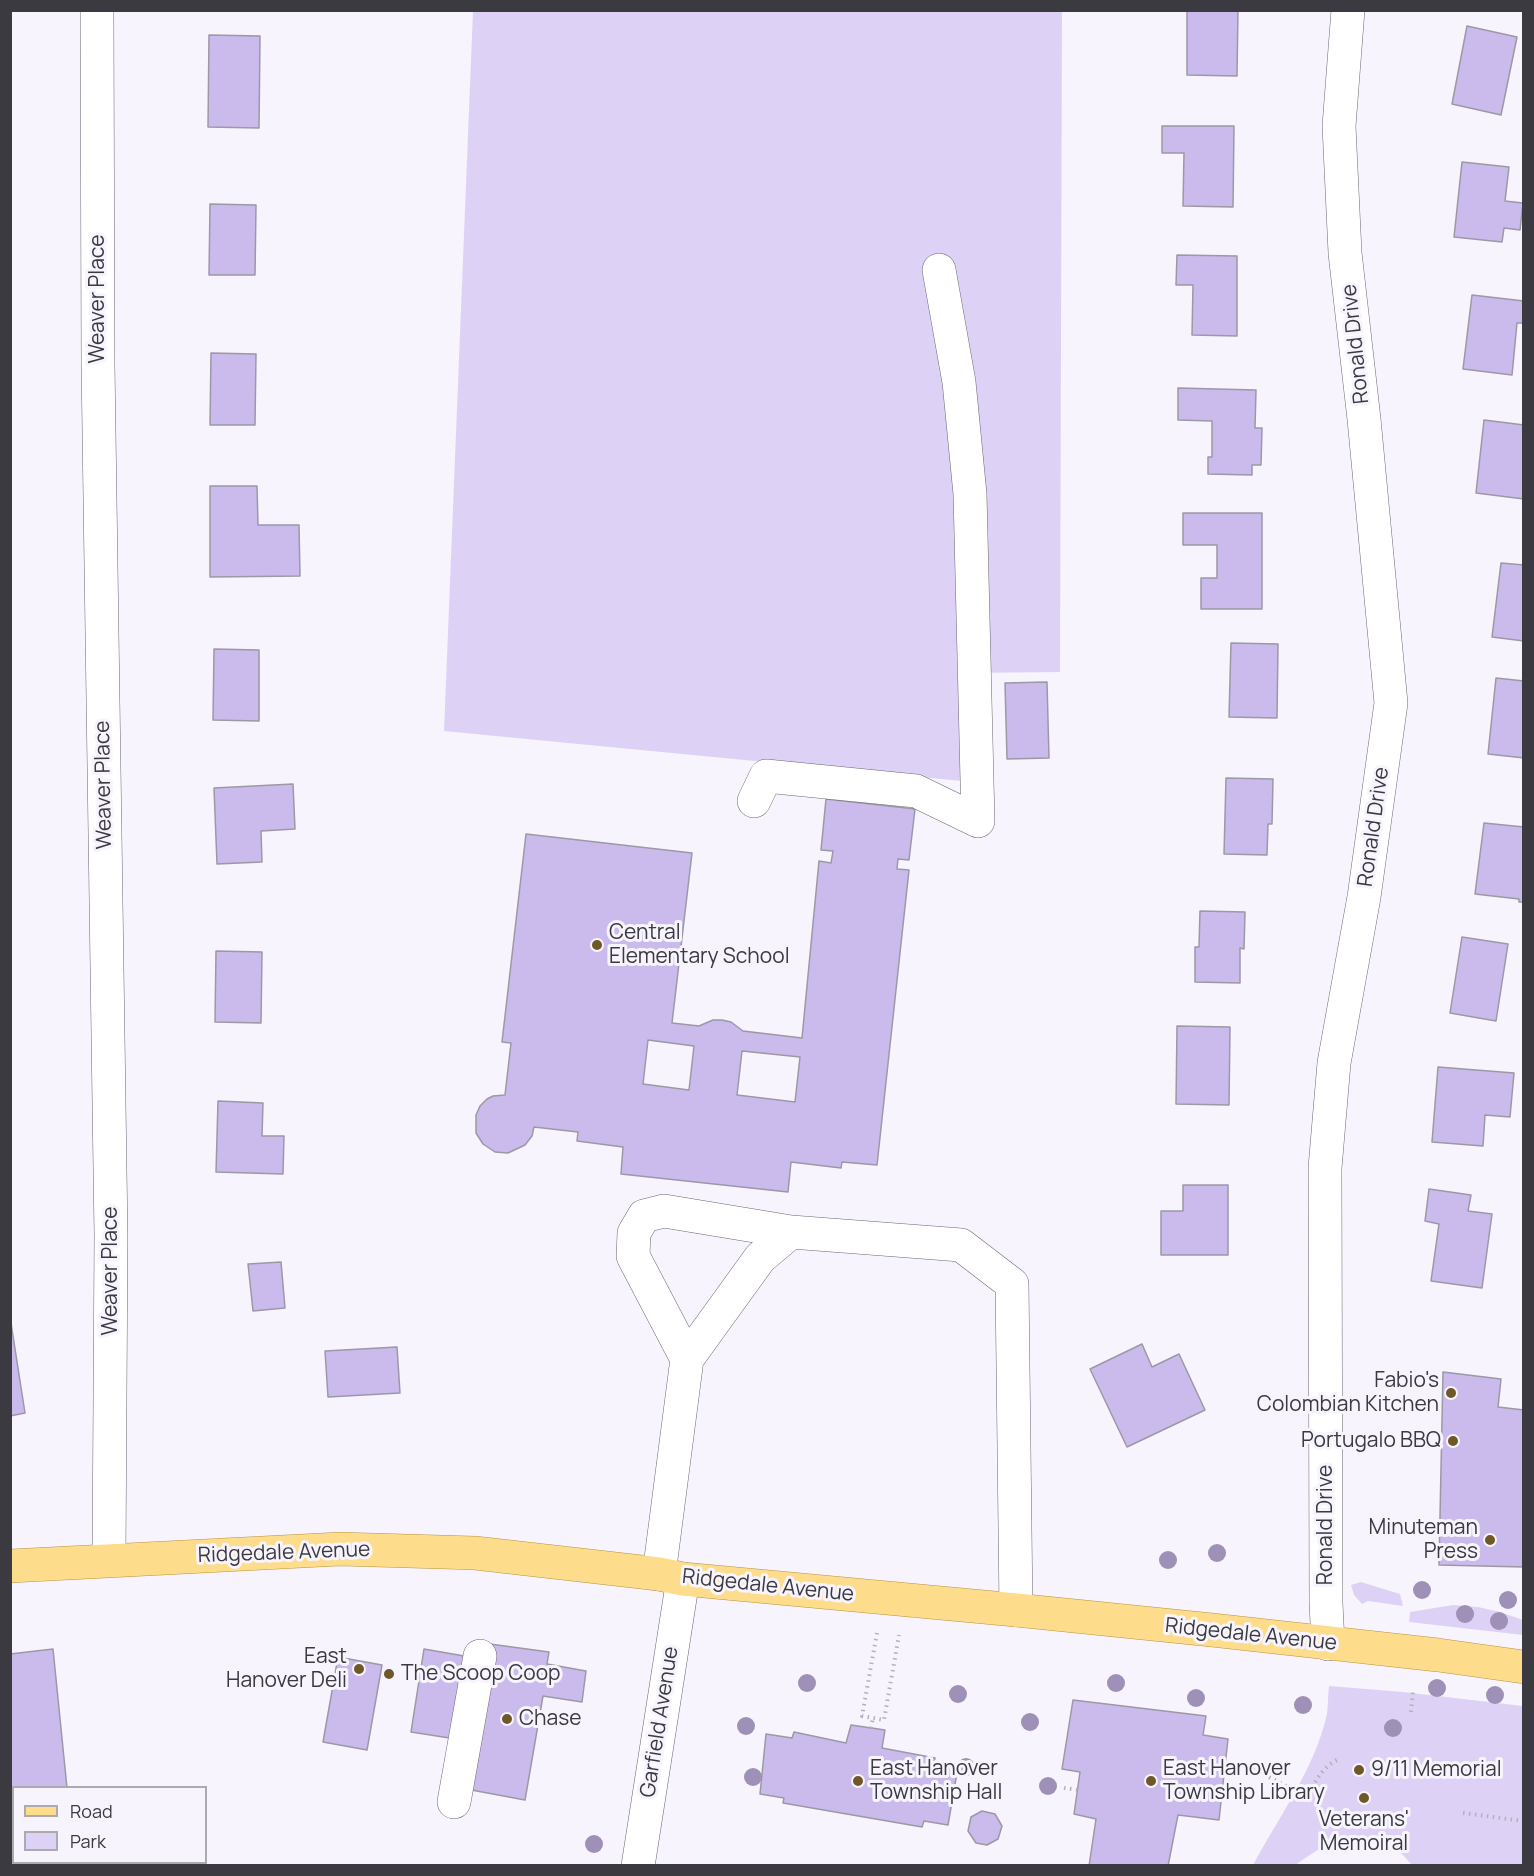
<!DOCTYPE html>
<html>
<head>
<meta charset="utf-8">
<style>
	body { margin:0 }
	#map { position:relative; width:1534px; height:1876px; overflow:hidden; background:#f7f4fd; font-family:Manrope,sans-serif }
	canvas { display:block }
	.frame { position:absolute; inset:0; border:12px solid #3b3a40; pointer-events:none }
	.legend { position:absolute; left:12px; top:1786px; width:195px; height:78px; box-sizing:border-box; background:#f7f4fd; border:2px solid #acaab1; margin:0; padding:8px 10px; list-style:none; font-size:18px; color:#3b3a40 }
	.legend li { display:flex; align-items:center; gap:12px; height:30px }
	.legend b { width:30px; border:2px solid #acaab1 }
</style>
</head>
<body>
<div id="map">
<canvas width="1534" height="1876"></canvas>
<div class="frame"></div>
<ul class="legend">
<li><b style="height:8px;background:#fddc8b"></b>Road</li>
<li><b style="height:16px;background:#ddd2f5"></b>Park</li>
</ul>
</div>
<script>
const g = document.querySelector('canvas').getContext('2d');
g.lineJoin = 'round';
function paint(path, color) {
  g.fillStyle = color;
  g.fill(path, 'evenodd');
}
function strokePath(path, color, width, dash) {
  g.strokeStyle = color;
  g.lineWidth = width;
  g.lineCap = dash ? 'butt' : 'round';
  g.setLineDash(dash || []);
  g.stroke(path);
}
function label(font, color, halo, rows, align = 'center') {
  g.font = font + ' Manrope,sans-serif';
  g.lineWidth = 6;
  g.setLineDash([]);
  g.textBaseline = 'middle';
  g.strokeStyle = halo;
  g.fillStyle = color;
  for (const [text, x, y, turn = 0] of rows) {
    g.save();
    g.translate(x, y);
    g.rotate((+turn || 0) * Math.PI / 180);
    g.textAlign = isNaN(turn) ? turn : align;
    if (halo) g.strokeText(text, 0, 0);
    g.fillText(text, 0, 0);
    g.restore();
  }
}
const green = new Path2D(`
	M473 11H1062L1060 672 966 673 962 781 444 731Z
	M1361 1582 1400 1594 1403 1606 1368 1601 1362 1604 1354 1595 1351 1585Z
	M1453 1605 1478 1607 1500 1612 1523 1620V1635L1409 1622 1410 1612Z
	M1329 1686 1403 1692 1523 1706V1865H1412L1402 1854 1374 1840H1345L1319 1849 1295 1865H1253C1279 1817 1315 1768 1327 1714 1328 1705 1328 1695 1329 1686Z`);
const building = new Path2D(`
	M1187 10H1238L1237 76 1187 75Z
	M1467 26 1517 37 1501 115 1452 104Z
	M209 35 260 36 259 128 208 127Z
	M1162 126H1234L1233 207 1183 206 1184 153H1162Z
	M1462 162 1509 167 1505 201 1523 203 1520 230 1504 228 1502 242 1454 237Z
	M210 204 256 205 255 275H209Z
	M1177 255 1237 256V336L1192 335 1193 285H1176Z
	M1472 295 1524 301V323H1517L1512 375 1463 369Z
	M211 353 256 354 255 425H210Z
	M1178 388 1256 390 1255 428H1262L1261 465H1252V475L1208 474V457H1212V421L1178 420Z
	M1484 420 1524 425V499L1476 493Z
	M210 486H257L258 525H299L300 576 210 577Z
	M1183 513H1262V609H1201V578H1217V545H1183Z
	M1501 563 1524 565V641L1492 637Z
	M1231 643 1278 644 1277 718 1229 717Z
	M214 649 259 650V721L213 720Z
	M1496 678 1524 681V758L1488 754Z
	M1047 682 1049 758 1007 759 1005 683Z
	M1226 778 1273 779 1272 824H1268L1267 855 1224 854Z
	M293 784 295 829 261 831 262 862 217 864 214 788Z
	M826 799 915 809 909 860 898 859 897 869 909 870 877 1165 842 1162 841 1168 791 1162 788 1192 621 1174 623 1147 577 1141 578 1132 534 1127 532 1136 525 1145 508 1153 495 1152 483 1144 476 1133V1115L480 1106 487 1099 493 1096 505 1095 511 1043 502 1042 526 834 692 853 672 1023 699 1026 713 1020H722L731 1022 743 1031 802 1038 819 861 831 863 833 851 821 850ZM648 1040 694 1046 689 1090 643 1084ZM742 1051 800 1057 795 1102 737 1095Z
	M1484 823 1524 827V902H1519V899L1475 894Z
	M1200 911 1245 912 1244 949 1240 948V983L1195 982V947H1199Z
	M1462 937 1508 944 1496 1021 1450 1013Z
	M216 951 262 952 261 1023 215 1022Z
	M1177 1026 1230 1027 1229 1105 1176 1104Z
	M1438 1067 1514 1073 1510 1117 1485 1115 1483 1146 1432 1142Z
	M218 1101 263 1103 262 1136H284L283 1174 216 1172Z
	M1183 1185H1228V1255H1161V1211H1183Z
	M1429 1189 1471 1195 1468 1211 1492 1214 1482 1288 1431 1281 1439 1224 1425 1221Z
	M281 1262 285 1308 253 1311 248 1264Z
	M11 1323 25 1413 10 1416V1323Z
	M1142 1344 1152 1367 1179 1354 1205 1410 1127 1447 1090 1369Z
	M397 1347 400 1393 328 1397 325 1351Z
	M1443 1372 1501 1379 1498 1407 1524 1410V1567L1439 1565Z
	M490 1644 549 1652 547 1664 586 1671 582 1702 543 1696 525 1800 466 1789Z
	M53 1649 67 1788H14V1806H10V1654Z
	M424 1649 470 1657 456 1739 411 1732Z
	M338 1657 382 1665 367 1750 323 1742Z
	M1073 1700 1206 1716 1203 1735 1228 1739 1219 1820 1178 1815 1168 1866H1089L1096 1819 1074 1814 1080 1772 1062 1769Z
	M851 1725 885 1730 882 1748 935 1758 934 1763 958 1767 948 1825 924 1821 922 1827 783 1803 784 1798 760 1794 766 1734 792 1738 794 1732 846 1743Z
	M982 1811 995 1814 1002 1826 998 1839 987 1845 976 1843 968 1831 971 1817Z`);
const path = new Path2D(`
	M877 1633 862 1716 884 1720 899 1635
	M1411 1712 1413 1691
	M871 1728 873 1718
	M1253 1769 1308 1797C1316 1780 1322 1767 1339 1759
	M1064 1788 1078 1790
	M1463 1813 1524 1821`);
const minor = new Path2D(`
	M97 10 98 364 111 1236 109 1559
	M754 801 766 776 916 791 978 821 970 494 959 382 939 270
	M687 1359 633 1256 634 1233 644 1216 664 1211 791 1232
	M659 1574 687 1359 760 1258 791 1232 961 1245 1012 1284 1016 1610
	M1328 1644 1326 1603 1325 1168 1334 1063 1364 897 1391 703 1364 419 1345 253 1339 126 1348 10
	M454 1802 480 1656
	M638 1866 683 1579`);
const major = new Path2D(`
	M10 1566 340 1549 475 1553 659 1574 683 1579 1016 1610 1212 1630 1438 1655 1524 1667`);
const trees = [
	[1217,1553],
	[1168,1560],
	[1422,1590],
	[1508,1600],
	[1465,1614],
	[1499,1621],
	[807,1683],
	[1116,1683],
	[1437,1688],
	[958,1694],
	[1495,1695],
	[1196,1698],
	[1303,1705],
	[1030,1722],
	[746,1726],
	[1393,1728],
	[966,1767],
	[753,1777],
	[1048,1786],
	[594,1844]
];
const markers = [
	[597,945,6,"#6e5828"],
	[1451,1393,6,"#6e5828"],
	[1453,1441,6,"#6e5828"],
	[1490,1540,6,"#6e5828"],
	[359,1669,6,"#6e5828"],
	[389,1674,6,"#6e5828"],
	[507,1719,6,"#6e5828"],
	[1359,1770,6,"#6e5828"],
	[858,1781,6,"#6e5828"],
	[1151,1781,6,"#6e5828"],
	[1364,1798,6,"#6e5828"]
];
const streetNames = [
	["Weaver Place",98,299,-90],
	["Ronald Drive",1356,344,-96],
	["Weaver Place",104,785,-91],
	["Ronald Drive",1374,827,-82],
	["Weaver Place",111,1271,-90],
	["Ronald Drive",1326,1525,-90],
	["Ridgedale Avenue",284,1553,-2],
	["Ridgedale Avenue",768,1586,6],
	["Ridgedale Avenue",1251,1635,6],
	["Garfield Avenue",660,1722,-81]
];
const poiNames = [
	["Central",609,933],
	["Elementary School",609,957],
	["Fabio's",1439,1381,"right"],
	["Colombian Kitchen",1439,1405,"right"],
	["Portugalo BBQ",1441,1441,"right"],
	["Minuteman",1478,1528,"right"],
	["Press",1478,1552,"right"],
	["East",347,1657,"right"],
	["Hanover Deli",347,1681,"right"],
	["The Scoop Coop",401,1674],
	["Chase",519,1719],
	["East Hanover",870,1769],
	["Township Hall",870,1793],
	["East Hanover",1163,1769],
	["Township Library",1163,1793],
	["9/11 Memorial",1371,1770],
	["Veterans'",1364,1820,"center"],
	["Memoiral",1364,1844,"center"]
];
paint(green, '#ddd2f5');
paint(building, '#cbbbed');
strokePath(building, '#9c98a6', 1.5);
strokePath(minor, '#6b6774', 34);
strokePath(major, '#b8943e', 34);
strokePath(path, '#b3b1b9', 4, [1.5, 4.5]);
strokePath(minor, '#fff', 33);
strokePath(major, '#fddc8b', 33);
g.fillStyle = '#9e90b6';
for (const [x, y] of trees) {
  g.beginPath();
  g.arc(x, y, 9, 0, 2 * Math.PI);
  g.fill();
}
for (const [x, y, r, color] of markers) {
  const dot = new Path2D();
  dot.arc(x, y, r, 0, 2 * Math.PI);
  g.fillStyle = color;
  g.fill(dot);
  strokePath(dot, '#f7f4fd', 2);
}
label('21px', '#3b3a40', '#f7f4fd', streetNames);
label('21px', '#3b3a40', '#f7f4fd', poiNames, 'left');
</script>
</body>
</html>
